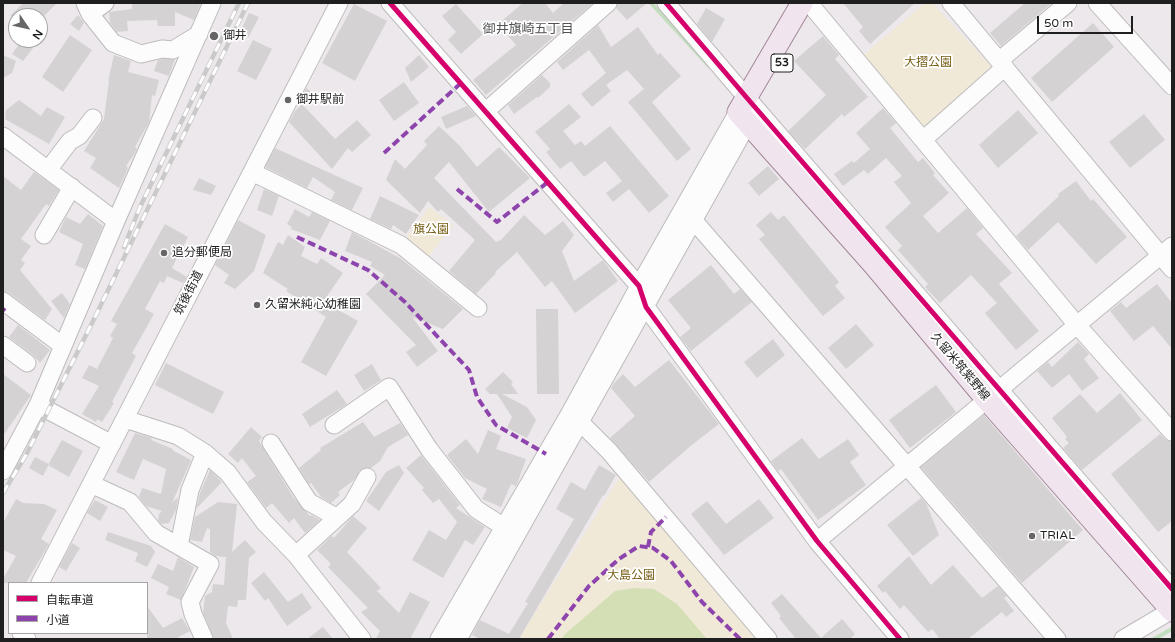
<!DOCTYPE html>
<html>
<head>
<meta charset="utf-8">
<style>
	body { margin:0 }
	#map { position:relative; width:1175px; height:642px; overflow:hidden; background:#ede8eb; font-family:"Varela Round","Noto Sans JP",sans-serif }
	canvas { display:block }
	.frame { position:absolute; inset:0; border:4px solid #1f1f1f; pointer-events:none }
	.legend { position:absolute; left:8px; top:582px; width:140px; height:52px; box-sizing:border-box; background:#fff; border:1px solid #a5a5a5; margin:0; padding:5px 7px; list-style:none; font-size:12px; color:#1f1f1f }
	.legend li { display:flex; align-items:center; gap:8px; height:20px }
	.legend b { width:20px; border:1px solid #a5a5a5 }
	.north { position:absolute; left:8px; top:8px; width:40px; height:40px; box-sizing:border-box; background:#fff; border:1px solid #a5a5a5; border-radius:50%; rotate:124deg; font-size:11px; font-weight:700; line-height:16px; text-align:center; color:#1f1f1f }
	.north::after { content:''; display:block; margin:auto; width:14px; height:18px; background:#676566; clip-path:polygon(50% 0,100% 100%,50% 72%,0 100%) }
	.scale { position:absolute; left:1037px; top:16px; width:96px; height:18px; box-sizing:border-box; border:2px solid #1f1f1f; border-top:0; padding-left:5px; font-size:12px; line-height:14px; white-space:nowrap; color:#1f1f1f; -webkit-text-stroke:3px #fff; paint-order:stroke }
</style>
</head>
<body>
<div id="map">
<canvas width="1175" height="642"></canvas>
<div class="frame"></div>
<ul class="legend">
<li><b style="height:5px;background:#d6006c"></b>自転車道</li>
<li><b style="height:5px;background:#8e44ad"></b>小道</li>
</ul>
<div class="north">N</div>
<div class="scale">50 m</div>
</div>
<script>
const g = document.querySelector('canvas').getContext('2d');
g.lineJoin = 'round';
function paint(path, color) {
  g.fillStyle = color;
  g.fill(path, 'evenodd');
}
function strokePath(path, color, width, dash) {
  g.strokeStyle = color;
  g.lineWidth = width;
  g.lineCap = dash ? 'butt' : 'round';
  g.setLineDash(dash || []);
  g.stroke(path);
}
function label(font, color, halo, rows, align = 'center') {
  g.font = font + ' "Varela Round","Noto Sans JP",sans-serif';
  g.lineWidth = 3.5;
  g.setLineDash([]);
  g.textBaseline = 'middle';
  g.strokeStyle = halo;
  g.fillStyle = color;
  for (const [text, x, y, turn = 0] of rows) {
    g.save();
    g.translate(x, y);
    g.rotate((+turn || 0) * Math.PI / 180);
    g.textAlign = isNaN(turn) ? turn : align;
    if (halo) g.strokeText(text, 0, 0);
    g.fillText(text, 0, 0);
    g.restore();
  }
}
const park = new Path2D(`
	M925 3H932L991 66 984 80 928 127 922 125 861 57Z
	M429 207 453 225 424 263 401 245Z
	M624 470 765 639H519Z`);
const pitch = new Path2D(`
	M634 588 654 589 677 604 707 639H562L564 635 615 591Z`);
const stream = new Path2D(`
	M651 3 709 66
	M1154 639 1172 629`);
const building = new Path2D(`
	M23 3H57L44 16H10Z
	M132 3H201L194 20 175 12V26H158L157 20 127 21 128 31 117 32 110 23 109 12 132 9Z
	M523 3H545L553 13 564 3H593L486 95 473 80 516 45 498 24Z
	M618 3H647L627 20 616 8Z
	M843 3H915L870 44 859 31 863 27Z
	M1025 3H1052L1001 46 990 33Z
	M354 4 387 21 355 81 322 63Z
	M456 4 483 34 461 54 448 40 456 32 442 16Z
	M706 8 725 19 712 42 697 24Z
	M249 13 259 17 248 38 239 34Z
	M78 15 84 23 79 31 70 24Z
	M1093 23 1114 47 1052 102 1031 78Z
	M598 25 611 47 638 27 658 55 660 53 681 76 652 102 691 149 677 161 628 102 644 89 627 70 606 85 611 91 592 107 581 94 606 73 589 50 563 70 557 62Z
	M70 35 92 50 63 92 42 77Z
	M823 36 839 55 835 59 868 97 844 117 842 114 805 149 788 131 826 95 794 61Z
	M22 40H26L33 48 23 61 12 54Z
	M253 40 272 49 256 80 237 71Z
	M3 55 16 61 12 73 3 78Z
	M114 55 131 61 128 72 159 80 155 96 152 95 149 122 135 147 137 149 135 153 126 166 128 168 119 188 90 168 96 158 84 151 104 119 109 81H108Z
	M419 55 429 67 411 82 405 68Z
	M163 59H175L169 76 154 71 158 60Z
	M542 75 550 83V87L538 98 537 97 514 114 508 105Z
	M404 82 419 103 394 121 379 100Z
	M306 88 318 96 310 106 301 99Z
	M19 100 41 116 47 107 65 117 49 144 5 119 6 110Z
	M302 104 335 139 357 120 371 135 352 152 348 148 332 169 289 122 295 111Z
	M569 104 581 117 563 131 575 145 581 141 585 146 610 126 669 196 649 213 629 189 613 202 606 193 622 181 605 161 584 177 571 161 560 169 546 152 550 149 535 132Z
	M467 106 476 116 446 129 441 117Z
	M883 108 896 123 890 128 918 162 923 158 935 173 933 175 949 193 923 216 938 233 967 208 983 228 976 234 1012 273 999 284 1039 331 1016 350 985 313 997 303 971 275 940 303 925 287 928 284 898 250 902 246 885 227 911 203 894 182 902 176 886 158 868 174 864 170 843 186 834 174 852 161 854 163 870 149 856 133Z
	M1018 110 1038 133 998 168 979 145Z
	M1144 114 1165 140 1130 168 1109 142Z
	M439 126 460 146 477 167 499 147 530 178 489 212 449 162 434 178 496 242 501 240 524 215 545 235 563 221 574 235 562 251 574 281 603 260 618 281 575 313 552 281 545 287 517 252 495 272 496 273 476 294 449 271 475 240 441 209 438 212 428 201 420 213 386 180 395 159 405 169 427 145 424 141Z
	M275 148 363 188 352 210 331 200 335 192 313 177 307 188 265 167Z
	M768 166 779 179 759 196 748 183Z
	M34 172 59 190 49 206 46 204 21 239 31 246 21 260 25 263 20 270 52 309 45 320 9 293 3 291V176L21 190Z
	M199 178 216 186 211 195 193 190Z
	M1076 181 1091 201 1093 199 1127 237 1096 264 1058 222 1028 250 1016 236 1059 196 1058 194Z
	M264 189 279 196 272 216 257 210Z
	M380 196 419 215 406 234 393 225 391 229 370 219Z
	M295 209 309 217 312 212 330 221 320 240 291 229 292 227 287 224Z
	M771 212 778 220 784 215 839 282 835 286 845 298 823 316 759 239 765 235 756 225Z
	M88 214 103 226 85 269 75 265 83 244 59 232 66 217 80 224Z
	M238 220 266 235 254 271 235 289 224 283 229 275 215 265Z
	M165 224 188 237 172 268 187 277 183 283 167 276 164 283 160 281 145 309 154 314 132 353 136 356 112 402 114 403 102 422 97 419 96 422 82 414 99 386 82 378 89 365 97 369 113 338 110 336 117 324 111 321Z
	M352 232 400 258 463 309 443 329 412 317 438 351 417 367 406 352 416 345 366 294 385 275 370 266 372 262 345 251Z
	M288 235 305 247 301 256 317 264 321 258 343 273 325 299 327 300 326 303 358 321 326 376 301 362 326 317 286 291 288 289 263 273 278 242 283 245Z
	M711 265 734 294 740 289 752 302 691 351 680 337 691 328 668 300Z
	M1157 284 1172 303V349L1153 326 1134 341 1110 311 1121 302 1126 308Z
	M62 293 70 304 64 318 51 301Z
	M536 309H558L559 394H537Z
	M856 324 874 345 846 369 828 348Z
	M18 325 50 350 40 363 33 355 9 337Z
	M773 339 785 355 757 378 744 362Z
	M1078 342 1089 354 1084 359 1099 378 1082 391 1069 374 1052 388 1037 371 1048 362 1052 367Z
	M669 360 719 424 693 444 649 482 610 438 635 416 611 388 614 383 623 374 635 387Z
	M166 363 224 392 213 414 155 385Z
	M372 364 381 380 364 391 354 375Z
	M503 372 513 382 511 384 518 394H502L527 407 536 420 527 438 507 428 512 417 497 394H490L485 389Z
	M3 374 31 395 3 436Z
	M936 385 956 412 910 448 889 420Z
	M337 390 347 404 310 427 302 414Z
	M1120 393 1142 420 1082 470 1063 448 1069 443 1065 439 1067 437 1052 418 1080 394 1097 413Z
	M984 415 1083 530 1022 583 921 467Z
	M363 422 374 437 400 423 408 435 388 447 380 461 371 468 362 469 354 480 338 492 340 495 331 503 321 497 311 483 309 484 299 468 321 450 320 448Z
	M251 427 262 437 259 441 263 448 293 497 310 516 311 515 320 520 305 533 294 518 289 523 272 503 266 508 247 482 256 476 242 458 238 463 228 454Z
	M488 430 501 436 496 449 526 459 517 484 516 486 511 484 501 507 482 499 487 489 465 478 447 455 466 439 478 454Z
	M135 433 152 438 151 440 173 449 172 450 191 460 172 503 178 497 176 510 169 523 161 524 158 520 159 514 162 511 146 506 139 497 142 488 161 494 166 469 143 459 134 480 116 472Z
	M1160 434 1165 439 1172 442V521L1158 532 1111 474Z
	M802 438 819 459 848 439 859 455 850 462 866 485 818 520 781 469 778 471 771 461Z
	M62 440 83 451 69 477 48 465Z
	M421 455 460 505 456 508 485 527 473 545 465 540 443 578 412 560 429 530 446 540 457 522 439 499 433 503 422 490 424 488 406 468Z
	M35 457 49 464 43 476 29 468Z
	M399 465 404 473 379 511 366 501 386 472Z
	M599 465 616 475 604 496 603 495 519 639H480L472 635 480 620 509 634 528 603 525 602 574 519 556 509 571 482 585 490Z
	M210 470 222 482 196 509 200 493Z
	M921 498 926 503 939 535 913 556 887 525Z
	M16 499 23 503 44 504 57 510 41 539 49 544 26 583H3V579L16 556 3 550V523Z
	M759 499 774 518 724 555 691 514 707 501 726 524Z
	M95 500 108 507 100 521 87 513Z
	M218 502 237 504 232 552 245 540 256 552 249 558 246 600H238L237 607 228 606 226 623 233 639H214L203 613 205 596 212 592 213 584 224 585 226 557 215 556 210 552V529L207 528 202 542 190 540 195 517Z
	M353 516 367 528 347 552 381 588 377 591 399 613 410 592 430 602 410 639H376L380 631 361 612 368 608 328 567 331 564 317 550 332 536 334 538Z
	M108 532 151 546 155 552 147 567 135 561 138 553 105 540Z
	M72 543 80 548 66 571 59 567Z
	M909 556 931 585 953 565 982 598 998 586 1007 596 1004 598 1014 611 1006 617 1002 612 968 639H940L932 629 928 632 904 605 900 609 885 591 883 593 877 586Z
	M178 557 194 567 181 600 166 594 169 587 151 578 158 564 173 571Z
	M264 572 288 602 302 593 312 608 287 626 268 598 265 601 251 583Z
	M782 594 821 638 842 619 855 634 850 639H796L779 618 781 616 771 603Z
	M147 606 163 628 182 618 190 631 175 639H147Z
	M323 627 333 639H307Z`);
const minor = new Path2D(`
	M85 3 90 14 113 43 141 54 162 49 173 50 199 34
	M390 3 639 286 646 307 817 541 900 639
	M666 3 747 98 1172 589
	M951 3 1172 269
	M1097 3 1172 86
	M814 9 1077 325 1172 432
	M90 14 105 3
	M1000 60 1068 3
	M486 111 608 3
	M3 136 116 221
	M924 139 1005 67
	M48 170 70 141 79 136 93 118
	M252 172 401 245 478 308
	M688 214 1057 639
	M44 235 72 187
	M3 301 63 346
	M3 345 27 363
	M38 405 112 444
	M125 419 178 436 205 453 228 473 264 522 296 555 362 639
	M580 422 609 451 768 639
	M334 425 389 387 429 449 476 509 504 527
	M271 443 309 502 336 517
	M3 471 38 405 116 221 212 3
	M91 484 130 502 156 533 210 564 190 602 193 614 204 639
	M817 541 1172 246
	M179 546 190 490 205 453
	M296 555 352 504 367 477
	M40 583 339 3
	M21 633 27 639
	M439 639 570 413 639 286 738 112
	M458 639 748 123
	M1123 639 1172 610`);
const major = new Path2D(`
	M802 3 738 112 874 265 987 400 1172 611`);
const rail = new Path2D(`
	M124 247 140 207 239 3
	M3 493 26 455 96 315 248 3`);
const quiet = new Path2D(`
	M384 153 461 83
	M457 189 497 222 548 182
	M297 237 368 270 405 302 469 370 477 397 496 425 546 454
	M3 309 5 311
	M648 547 651 532 666 517
	M548 639 589 586 619 559 639 546 653 548 671 561 702 602 740 639`);
const cycleway = new Path2D(`
	M390 3 639 286 646 307 817 541 900 639
	M666 3 747 98 1172 589`);
const markers = [
	[214,36,5,"#676566"],
	[288,100,4,"#676566"],
	[164,253,4,"#676566"],
	[257,305,4,"#676566"],
	[1032,536,4,"#676566"]
];
const shields = [
	[782,63,22]
];
const shieldNames = [
	["53",782,63]
];
const poiNames = [
	["御井",223,36],
	["御井駅前",296,100],
	["追分郵便局",172,253],
	["久留米純心幼稚園",265,305],
	["TRIAL",1040,536]
];
const parkNames = [
	["大摺公園",928,63],
	["旗公園",431,230],
	["大島公園",631,576]
];
const streetNames = [
	["筑後街道",189,293,-63],
	["久留米筑紫野線",960,367,50]
];
const neighbourhoodNames = [
	["御井旗崎五丁目",528,30]
];
paint(park, '#f1e9d7');
paint(pitch, '#d5dfb6');
strokePath(stream, '#c2debe', 4);
paint(building, '#d5d2d4');
strokePath(minor, '#bdbbbc', 19);
strokePath(major, '#a28698', 23);
strokePath(minor, '#fcfcfc', 17);
strokePath(major, '#f0e5ee', 21);
strokePath(rail, '#cbcacb', 4.5);
strokePath(rail, '#fff', 3, [9]);
strokePath(quiet, '#8e44ad', 4, [8, 4]);
strokePath(cycleway, '#d6006c', 5);
for (const [x, y, r, color] of markers) {
  const dot = new Path2D();
  dot.arc(x, y, r, 0, 2 * Math.PI);
  g.fillStyle = color;
  g.fill(dot);
  strokePath(dot, '#fff', 1.5);
}
for (const [x, y, w] of shields) {
  const box = new Path2D();
  box.roundRect(x - w / 2, y - 9, w, 18, 3);
  g.fillStyle = '#fff';
  g.fill(box);
  strokePath(box, '#1f1f1f', 1);
}
label('bold 11px', '#1f1f1f', null, shieldNames);
label('12px', '#1f1f1f', '#fff', poiNames, 'left');
label('12px', '#765d14', '#fff', parkNames);
label('12px', '#1f1f1f', '#fff', streetNames);
label('13px', '#525252', '#fff', neighbourhoodNames);
</script>
</body>
</html>
